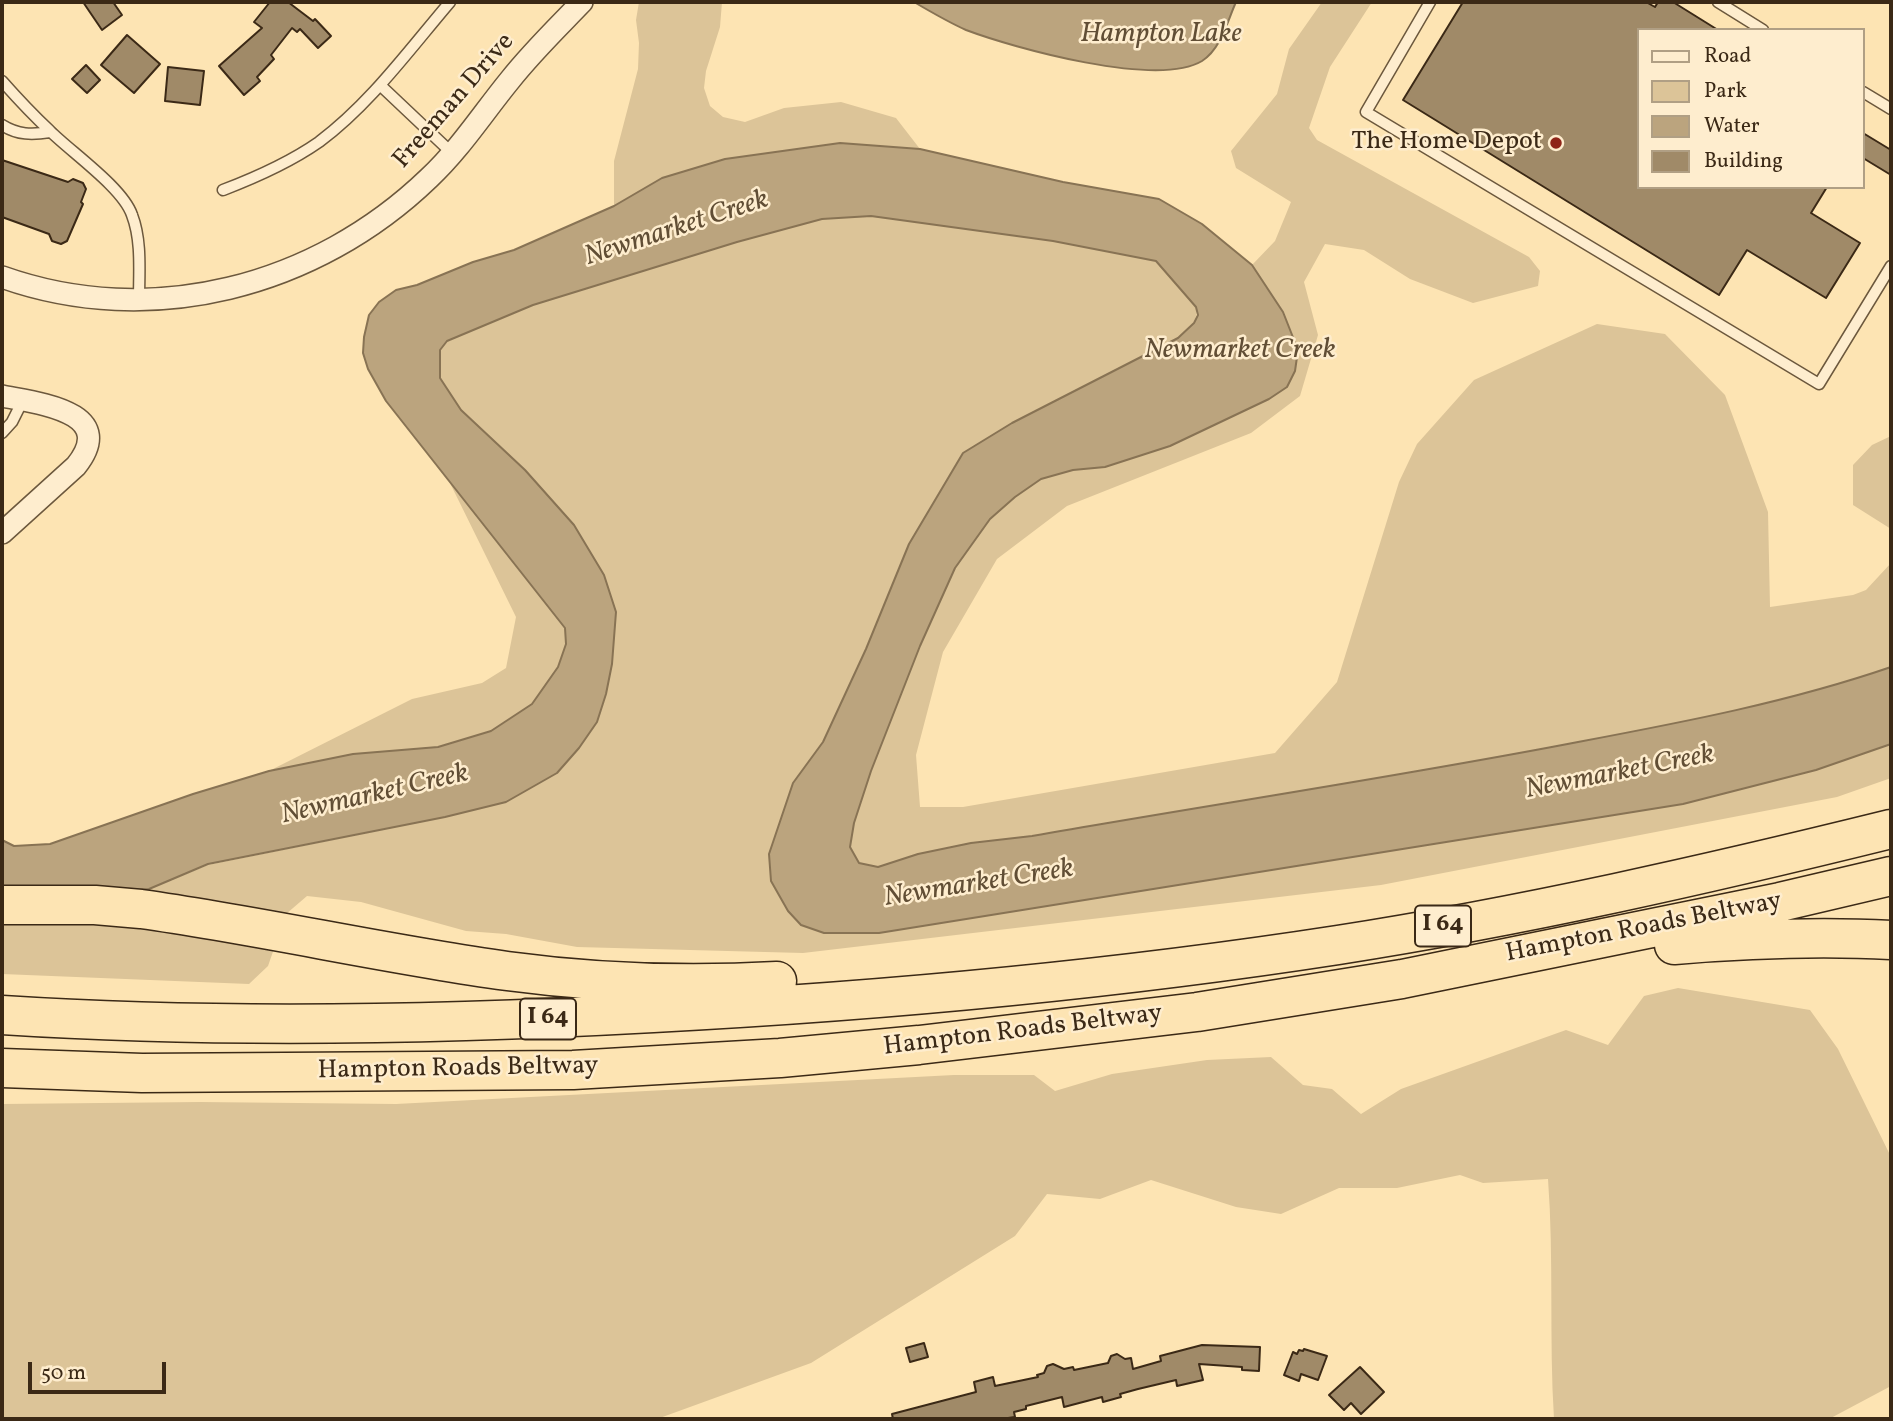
<!DOCTYPE html>
<html>
<head>
<meta charset="utf-8">
<style>
	body { margin:0 }
	#map { position:relative; width:1893px; height:1421px; overflow:hidden; background:#fde4b3; font-family:Vollkorn,serif }
	canvas { display:block }
	.frame { position:absolute; inset:0; border:4px solid #3b2916; pointer-events:none }
	.legend { position:absolute; left:1637px; top:28px; width:228px; height:161px; box-sizing:border-box; background:#feedce; border:2px solid #b09f84; margin:0; padding:9px 12px; list-style:none; font-size:21px; color:#3b2916 }
	.legend li { display:flex; align-items:center; gap:14px; height:35px }
	.legend b { width:35px; border:2px solid #b09f84 }
	.scale { position:absolute; left:28px; top:1362px; width:138px; height:32px; box-sizing:border-box; border:4px solid #3b2916; border-top:0; padding-left:9px; font-size:21px; line-height:24px; white-space:nowrap; color:#3b2916; -webkit-text-stroke:5px #feedce; paint-order:stroke }
</style>
</head>
<body>
<div id="map">
<canvas width="1893" height="1421"></canvas>
<div class="frame"></div>
<ul class="legend">
<li><b style="height:9px;background:#feedce"></b>Road</li>
<li><b style="height:19px;background:#dcc498"></b>Park</li>
<li><b style="height:19px;background:#bba47e"></b>Water</li>
<li><b style="height:19px;background:#a08a68"></b>Building</li>
</ul>
<div class="scale">50 m</div>
</div>
<script>
const g = document.querySelector('canvas').getContext('2d');
g.lineJoin = 'round';
function paint(path, color) {
  g.fillStyle = color;
  g.fill(path, 'evenodd');
}
function strokePath(path, color, width, dash) {
  g.strokeStyle = color;
  g.lineWidth = width;
  g.lineCap = dash ? 'butt' : 'round';
  g.setLineDash(dash || []);
  g.stroke(path);
}
function label(font, color, halo, rows, align = 'center') {
  g.font = font + ' Vollkorn,serif';
  g.lineWidth = 5;
  g.setLineDash([]);
  g.textBaseline = 'middle';
  g.strokeStyle = halo;
  g.fillStyle = color;
  for (const [text, x, y, turn = 0] of rows) {
    g.save();
    g.translate(x, y);
    g.rotate((+turn || 0) * Math.PI / 180);
    g.textAlign = isNaN(turn) ? turn : align;
    if (halo) g.strokeText(text, 0, 0);
    g.fillText(text, 0, 0);
    g.restore();
  }
}
const green = new Path2D(`
	M639 2H722L720 27 706 71 704 88 710 106 723 117 745 122 784 108 841 102 896 118 920 149 840 143 614 206V161L638 69 639 43 636 20Z
	M1322 2H1372L1330 67 1309 128 1317 140 1529 257 1540 271 1538 286 1473 303 1410 279 1364 250 1325 244 1304 282 1318 335 1300 396 1251 433 1067 506 997 559 943 652 916 755 920 807H963L1275 753 1337 682 1399 482 1417 444 1474 380 1597 324 1665 334 1725 395 1768 512 1770 607 1853 595 1866 590 1891 563V667C1789 702 1684 722 1578 742 1397 777 1214 804 1032 836L971 843 918 854 878 867 859 863 850 847 854 823 871 771 920 646 955 568 990 519 1015 497 1041 479 1073 470 1105 467 1170 446 1269 399 1287 387 1295 371 1283 312 1252 265 1275 241 1291 202 1236 168 1231 151 1277 94 1289 49Z
	M871 216 1053 241 1156 261 1196 307C1199 322 1188 328 1178 338L1012 423 963 453 909 544 866 649 823 742 793 783 849 934 879 933 1683 804 1816 770 1891 744V778L1837 797 1381 885 803 953 577 947 506 934 466 931 361 902 307 896 286 914 268 966 249 984 2 974V900L149 889 208 865 445 817 506 802 557 773 579 748 597 722 606 694 612 664 616 612 525 470 461 410 440 378V350L447 341 533 305 737 242 822 219Z
	M1891 436V529L1853 505V465L1872 445Z
	M449 481 566 628V644L558 667 532 704 491 731 438 747 353 754 269 771 412 699 482 683 506 668 516 617Z
	M1678 988 1810 1010 1838 1049 1891 1157V1386L1829 1419H1554C1549 1339 1554 1259 1548 1179L1483 1183 1460 1175 1397 1188H1339L1281 1214 1236 1207 1151 1180 1100 1199 1047 1194 1015 1236 811 1363 657 1419H2V1104L200 1102 396 1104 954 1075H1034L1055 1091 1112 1074 1207 1060 1271 1057 1303 1085 1332 1089 1361 1114 1401 1089 1566 1030 1608 1045 1644 996Z`);
const water = new Path2D(`
	M914 2H1236C1227 22 1221 49 1202 61 1157 88 1014 48 966 30 948 22 931 12 914 2Z
	M840 143 920 149 1063 182 1159 199 1202 224 1252 265 1283 312 1298 350 1295 371 1287 387 1269 399 1170 446 1105 467 1073 470 1041 479 1015 497 990 519 955 568 920 646 871 771 854 823 850 847 859 863 878 867 918 854 971 843 1032 836C1214 804 1397 777 1578 742 1684 722 1789 702 1891 667V744L1816 770 1683 804 879 933H824L801 925 788 911 771 881 769 854 793 783 823 742 866 649 909 544 963 453 1012 423 1178 338 1194 323 1198 315 1196 307 1156 261 1053 241 871 216 822 219 737 242 533 305 447 341 440 350V378L461 410 525 470 574 525 604 575 616 612 612 664 606 694 597 722 579 748 557 773 506 802 445 817 208 864 149 889 2 900V840L14 846 50 844 193 794 269 771 353 754 438 747 491 731 532 704 558 667 566 644 565 628 386 401 368 369 363 353 364 337 369 315 379 302 396 290 417 285 473 262 514 250 614 206 662 178 725 159Z`);
const building = new Path2D(`
	M83 2H113L122 15 102 30Z
	M270 2H288L313 21 315 19 331 36 318 48 300 29 297 32 292 28 271 55 274 59 257 77 260 81 244 95 219 66 262 28 254 22Z
	M1463 2H1646L1655 7 1658 2H1673L1718 30H1639V187H1827L1811 213 1860 243 1826 298 1747 250 1719 295 1403 100Z
	M127 35 160 64 134 93 101 65Z
	M86 65 100 80 87 93 72 79Z
	M168 67 204 71 200 105 165 101Z
	M1863 133 1891 150V175L1863 158Z
	M2 160 68 182 73 179 83 183 86 189 81 202 83 204 67 241 61 244 52 241 49 234 2 217Z
	M924 1343 928 1357 910 1362 906 1348Z
	M1202 1345 1260 1347 1259 1371 1242 1370V1367L1199 1364 1203 1380 1177 1386 1176 1380 1138 1389 1120 1394 1121 1397 1103 1402 1102 1397 1064 1407 1062 1397 1026 1406V1409L1014 1412 1015 1417 1001 1419H893L892 1414 976 1392 974 1382 993 1377 995 1386 1038 1377 1037 1375 1044 1373 1047 1366 1053 1364 1064 1369 1073 1367 1074 1370 1108 1363 1111 1356 1117 1354 1125 1359 1131 1358 1133 1369 1161 1361 1160 1356Z
	M1304 1349 1327 1356 1318 1380 1301 1374 1299 1381 1284 1375 1293 1352 1297 1354 1299 1350 1303 1351Z
	M1360 1367 1384 1392 1361 1414 1351 1403 1344 1410 1329 1395Z`);
const service = new Path2D(`
	M1430 2 1366 112 1819 384 1891 266
	M1718 2 1763 30
	M2 81C17 98 33 115 50 131 71 152 123 188 132 215 142 241 139 272 139 300
	M380 85 453 154
	M1863 92 1891 109
	M2 125C18 135 32 135 50 132
	M223 190C257 177 289 163 319 142 370 104 409 50 450 2
	M2 433 12 422 23 400`);
const minor = new Path2D(`
	M2 277C151 330 316 287 429 178 460 149 483 113 510 80 532 52 558 27 582 2
	M2 396C36 403 120 411 76 466L2 533`);
const motorway = new Path2D(`
	M2 905H95L141 909C263 926 384 954 507 971 596 983 687 986 777 981
	M1674 945C1746 939 1818 936 1891 940
	M2 1015C218 1029 436 1025 653 1013 882 1001 1111 980 1338 945 1524 916 1709 874 1891 829
	M2 1068 142 1073 573 1070 780 1058 919 1045 1197 1012 1402 979 1780 902 1891 876`);
const markers = [
	[1556,143,7,"#8f2418"]
];
const shields = [
	[1443,926,56],
	[548,1019,56]
];
const shieldNames = [
	["I 64",1443,926],
	["I 64",548,1019]
];
const streetNames = [
	["Freeman Drive",455,102,-49],
	["Hampton Roads Beltway",1644,929,-11],
	["Hampton Roads Beltway",1023,1032,-7],
	["Hampton Roads Beltway",458,1070,-1]
];
const poiNames = [
	["The Home Depot",1542,143]
];
const waterNames = [
	["Hampton Lake",1161,36],
	["Newmarket Creek",677,230,-18],
	["Newmarket Creek",1240,352],
	["Newmarket Creek",1620,774,-11],
	["Newmarket Creek",375,796,-13],
	["Newmarket Creek",979,885,-9]
];
paint(green, '#dcc498');
paint(water, '#bba47e');
strokePath(water, '#887354', 2);
paint(building, '#a08a68');
strokePath(building, '#3b2916', 2);
strokePath(service, '#6c583d', 13);
strokePath(minor, '#6c583d', 24);
strokePath(motorway, '#3b2916', 41);
strokePath(service, '#feedce', 10);
strokePath(minor, '#feedce', 21);
strokePath(motorway, '#fde4b3', 38);
for (const [x, y, r, color] of markers) {
  const dot = new Path2D();
  dot.arc(x, y, r, 0, 2 * Math.PI);
  g.fillStyle = color;
  g.fill(dot);
  strokePath(dot, '#feedce', 2.5);
}
for (const [x, y, w] of shields) {
  const box = new Path2D();
  box.roundRect(x - w / 2, y - 20.5, w, 41, 5);
  g.fillStyle = '#feedce';
  g.fill(box);
  strokePath(box, '#3b2916', 2);
}
label('bold 24px', '#3b2916', null, shieldNames);
label('26px', '#3b2916', '#feedce', streetNames);
label('26px', '#3b2916', '#feedce', poiNames, 'right');
label('italic 28px', '#614e35', '#feedce', waterNames);
</script>
</body>
</html>
